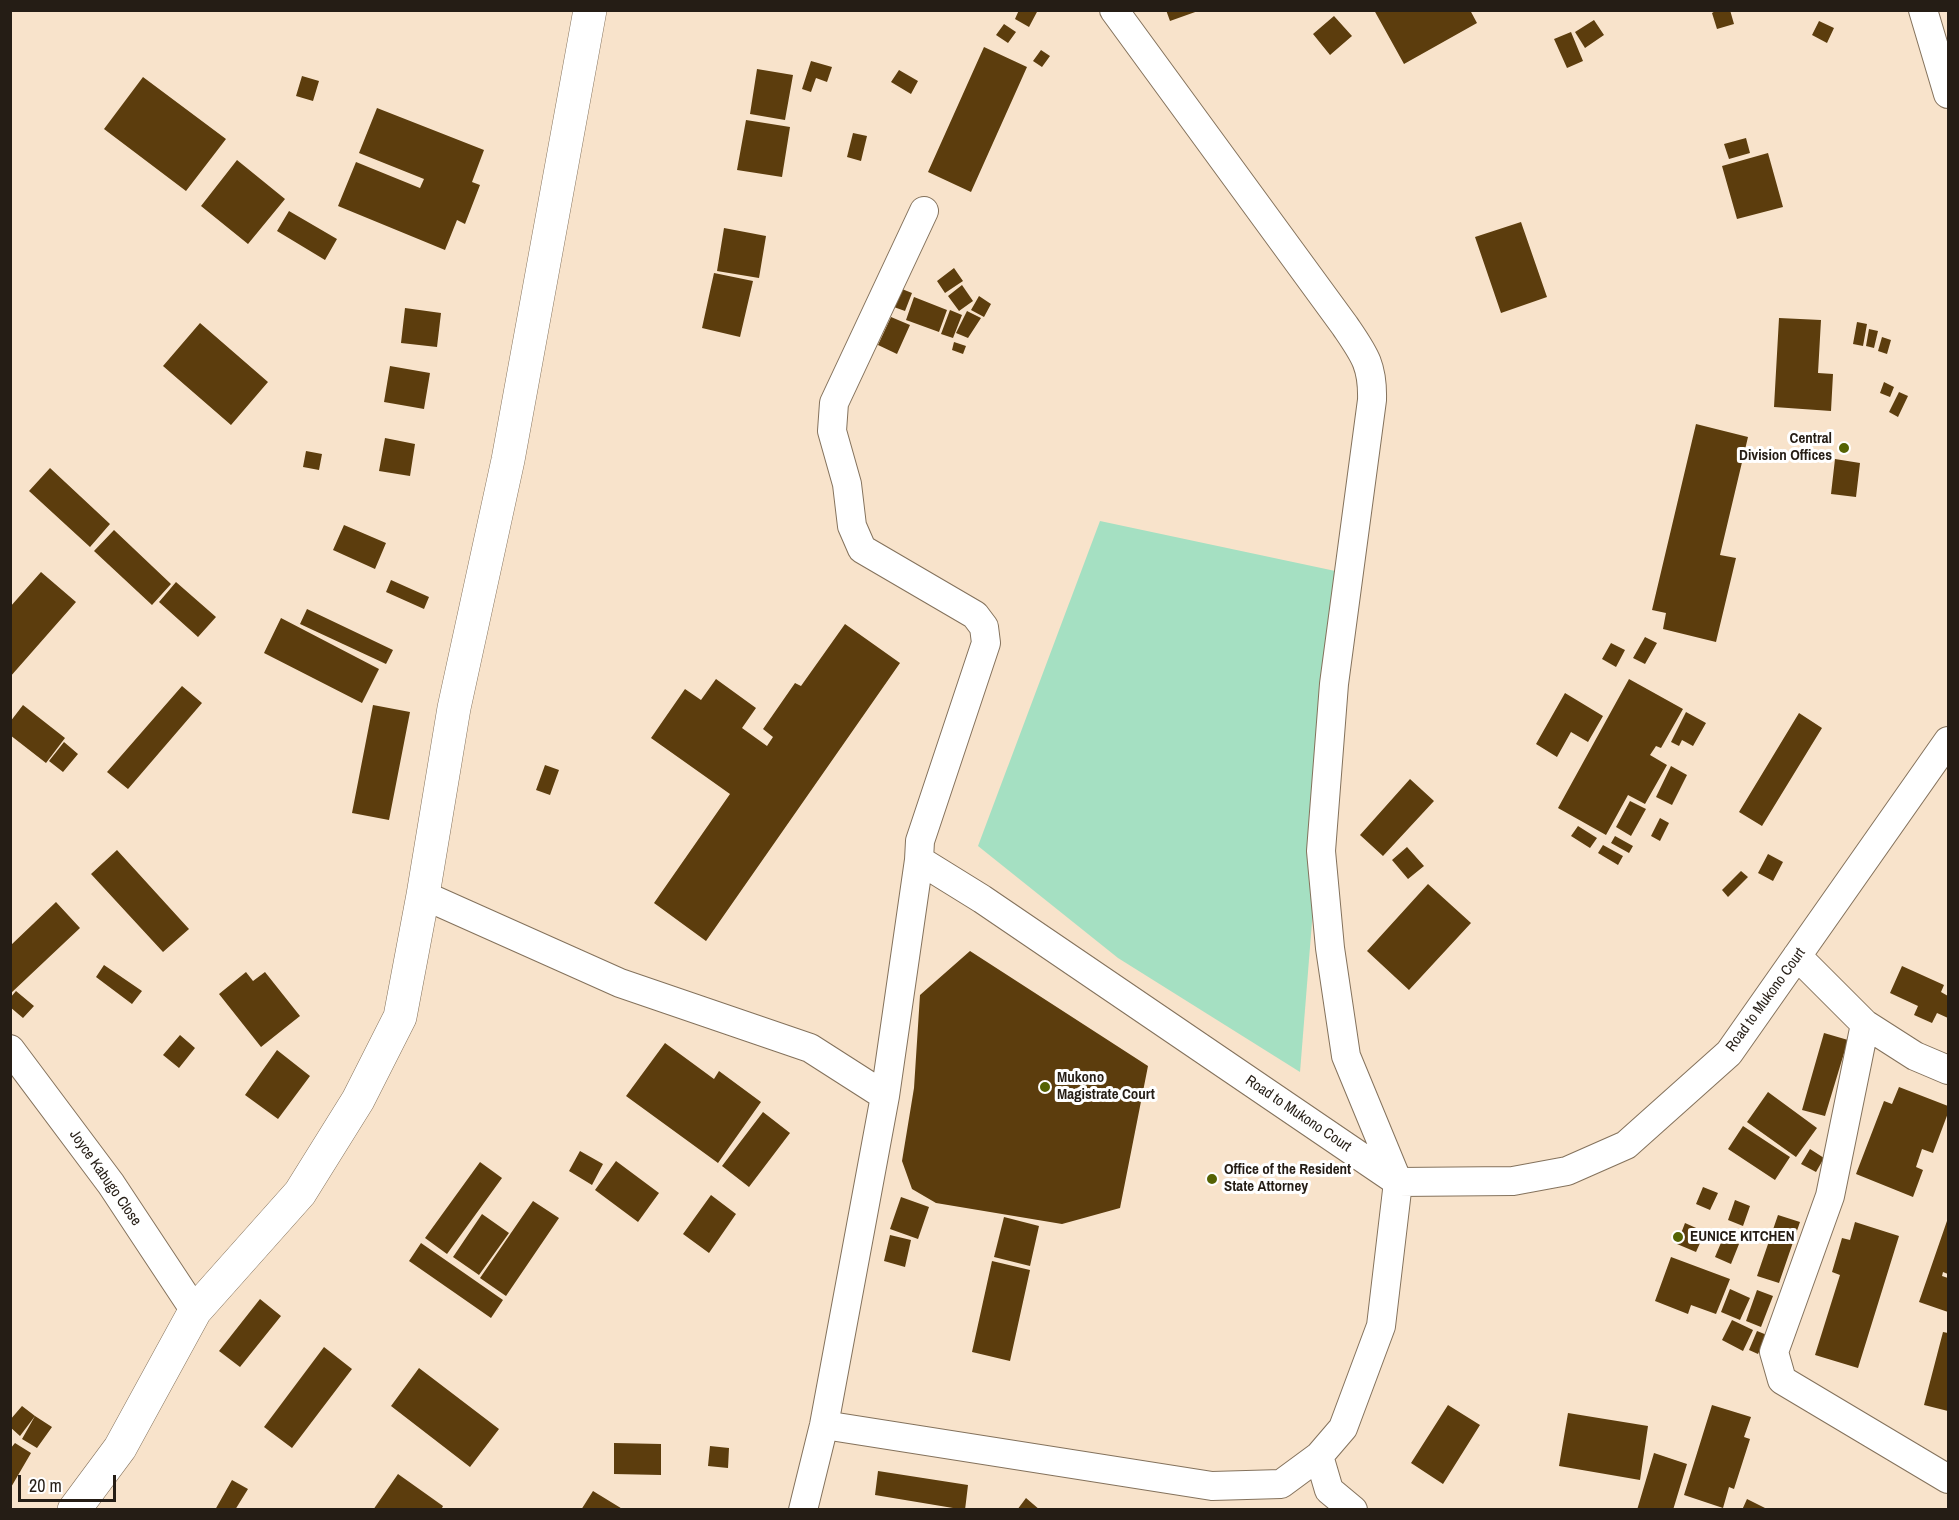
<!DOCTYPE html>
<html>
<head>
<meta charset="utf-8">
<style>
	body { margin:0 }
	#map { position:relative; width:1959px; height:1520px; overflow:hidden; background:#f8e3cb; font-family:"Archivo Narrow",sans-serif }
	canvas { display:block }
	.frame { position:absolute; inset:0; border:12px solid #251d15; pointer-events:none }
	.scale { position:absolute; left:18px; top:1475px; width:98px; height:27px; box-sizing:border-box; border:3px solid #251d15; border-top:0; padding-left:8px; font-size:18px; line-height:21px; white-space:nowrap; color:#251d15; -webkit-text-stroke:4px #fff; paint-order:stroke }
</style>
</head>
<body>
<div id="map">
<canvas width="1959" height="1520"></canvas>
<div class="frame"></div>
<div class="scale">20 m</div>
</div>
<script>
const g = document.querySelector('canvas').getContext('2d');
g.lineJoin = 'round';
function paint(path, color) {
  g.fillStyle = color;
  g.fill(path, 'evenodd');
}
function strokePath(path, color, width, dash) {
  g.strokeStyle = color;
  g.lineWidth = width;
  g.lineCap = dash ? 'butt' : 'round';
  g.setLineDash(dash || []);
  g.stroke(path);
}
function label(font, color, halo, rows, align = 'center') {
  g.font = font + ' "Archivo Narrow",sans-serif';
  g.lineWidth = 6;
  g.setLineDash([]);
  g.textBaseline = 'middle';
  g.strokeStyle = halo;
  g.fillStyle = color;
  for (const [text, x, y, turn = 0] of rows) {
    g.save();
    g.translate(x, y);
    g.rotate((+turn || 0) * Math.PI / 180);
    g.textAlign = isNaN(turn) ? turn : align;
    if (halo) g.strokeText(text, 0, 0);
    g.fillText(text, 0, 0);
    g.restore();
  }
}
const green = new Path2D(`
	M1100 521 1340 572 1300 1072 1118 958 978 846Z`);
const building = new Path2D(`
	M1019 10H1038L1029 27 1015 19Z
	M1166 10H1198V11L1170 21Z
	M1374 10H1470L1477 23 1404 64Z
	M1717 10H1730L1734 24 1717 29 1712 13Z
	M1334 16 1352 36 1330 55 1313 34Z
	M1594 20 1604 35 1585 48 1575 32Z
	M1819 21 1834 28 1827 43 1812 35Z
	M1004 24 1016 32 1008 43 996 35Z
	M1571 32 1583 61 1567 68 1554 39Z
	M984 47 1027 67 971 192 928 172Z
	M1041 50 1050 56 1042 67 1033 61Z
	M811 61 832 67 827 82 816 78 811 92 802 89Z
	M757 69 793 75 785 120 750 114Z
	M899 70 918 81 911 94 891 82Z
	M302 76 319 81 313 101 296 96Z
	M143 77 226 139 186 191 104 129Z
	M377 108 484 150 472 182 480 185 465 224 457 220 445 250 338 206 356 162 420 188 424 179 359 153Z
	M746 120 790 127 782 177 737 170Z
	M853 133 867 136 861 161 847 157Z
	M1746 138 1750 153 1729 159 1724 144Z
	M1768 153 1783 207 1737 219 1722 166Z
	M237 160 285 199 248 244 201 206Z
	M289 211 337 239 325 260 277 231Z
	M1521 222 1547 297 1501 313 1475 237Z
	M724 228 766 236 759 278 717 271Z
	M954 268 963 281 945 293 937 281Z
	M714 273 753 281 740 337 702 328Z
	M962 285 973 301 959 311 948 296Z
	M897 287 912 293 905 311 891 306Z
	M979 296 991 304 984 317 971 310Z
	M914 297 947 310 939 332 906 320Z
	M405 308 441 313 437 347 401 343Z
	M950 310 962 315 953 338 941 334Z
	M967 311 981 318 968 338 956 333Z
	M891 317 910 325 897 354 878 345Z
	M1779 318 1821 320 1818 373 1833 374 1831 411 1774 407Z
	M1857 322 1867 324 1863 346 1853 344Z
	M200 323 268 382 231 425 163 366Z
	M1869 329 1878 331 1874 348 1866 346Z
	M1882 337 1891 340 1887 354 1878 351Z
	M954 342 966 346 963 354 952 350Z
	M390 366 430 373 424 409 384 402Z
	M1884 382 1894 387 1890 397 1880 393Z
	M1899 392 1908 396 1898 417 1889 412Z
	M1696 424 1748 437 1720 555 1736 558 1716 642 1663 629 1666 613 1652 610Z
	M385 438 415 444 410 476 379 471Z
	M306 451 322 454 319 470 303 467Z
	M1835 459 1860 463 1856 497 1831 494Z
	M50 468 110 524 90 547 29 491Z
	M344 525 386 543 375 569 333 550Z
	M114 530 171 584 152 605 94 551Z
	M41 572 76 602 10 677V607Z
	M391 580 429 597 424 609 386 592Z
	M176 582 216 617 198 637 159 602Z
	M307 609 393 650 386 664 300 624Z
	M281 618 379 669 362 703 264 653Z
	M845 624 900 663 706 941 654 903 730 794 651 738 685 689 701 700 716 679 756 708 742 728 767 746 773 737 763 729 795 683 801 686Z
	M1645 637 1657 643 1645 664 1633 658Z
	M1611 643 1625 650 1616 667 1602 659Z
	M1629 679 1683 709 1661 748 1656 746 1650 755 1667 765 1645 804 1628 795 1606 835 1558 808Z
	M182 686 202 703 128 789 107 772Z
	M1565 693 1603 716 1588 742 1571 732 1557 757 1536 744Z
	M23 705 65 738 46 763 10 735V722Z
	M373 705 410 712 389 820 352 813Z
	M1686 712 1706 723 1693 746 1682 740 1679 746 1671 742Z
	M1799 713 1822 728 1762 826 1739 812Z
	M64 742 78 754 63 772 49 761Z
	M545 765 559 770 550 795 536 790Z
	M1671 766 1687 775 1672 805 1656 797Z
	M1410 779 1434 801 1383 856 1360 835Z
	M1630 801 1646 809 1631 836 1616 827Z
	M1660 818 1669 823 1660 841 1651 836Z
	M1578 826 1597 838 1590 848 1571 836Z
	M1615 836 1633 846 1629 853 1611 843Z
	M1603 845 1623 856 1618 865 1598 853Z
	M1407 847 1424 866 1408 879 1392 860Z
	M117 850 189 929 163 952 91 874Z
	M1768 854 1783 862 1773 881 1758 873Z
	M1741 871 1748 877 1728 897 1722 890Z
	M1428 884 1471 923 1409 990 1367 951Z
	M56 902 80 928 10 994V946Z
	M970 951 1148 1066 1120 1208 1062 1224 936 1203 912 1189 902 1161 914 1088 920 995Z
	M104 965 142 991 132 1004 96 977Z
	M1902 966 1944 985 1941 992 1948 996V1018L1937 1013 1932 1023 1914 1015 1918 1006 1890 993Z
	M246 972 253 981 265 972 300 1016 261 1047 219 994Z
	M16 991 34 1006 23 1018 10 1007V998Z
	M1824 1033 1848 1040 1825 1116 1802 1110Z
	M180 1035 195 1048 179 1068 163 1055Z
	M665 1043 714 1079 719 1071 761 1102 718 1163 626 1096Z
	M277 1050 310 1076 278 1119 245 1095Z
	M1899 1087 1948 1106V1113L1933 1153 1922 1149 1916 1167 1923 1170 1913 1197 1856 1174 1884 1101 1892 1104Z
	M1768 1092 1817 1128 1796 1157 1747 1122Z
	M763 1112 790 1133 749 1187 722 1166Z
	M1743 1126 1790 1157 1775 1180 1728 1149Z
	M1810 1149 1824 1158 1816 1172 1801 1164Z
	M580 1151 603 1164 592 1185 569 1171Z
	M616 1161 659 1193 638 1222 595 1190Z
	M480 1162 502 1178 447 1254 425 1238Z
	M1703 1187 1718 1193 1710 1210 1696 1204Z
	M711 1195 736 1214 709 1253 683 1234Z
	M901 1197 929 1207 918 1239 890 1229Z
	M1735 1200 1750 1206 1743 1226 1728 1220Z
	M533 1201 559 1218 506 1296 480 1278Z
	M482 1214 509 1233 479 1275 453 1257Z
	M1778 1215 1800 1222 1779 1283 1757 1276Z
	M1004 1217 1039 1226 1030 1266 994 1257Z
	M1948 1218V1274L1943 1272 1942 1276 1948 1278V1312L1919 1302Z
	M1855 1222 1899 1236 1858 1368 1815 1355 1840 1275 1832 1272 1842 1238 1850 1240Z
	M1685 1223 1705 1232 1696 1252 1677 1244Z
	M890 1235 911 1240 905 1267 884 1261Z
	M1723 1238 1739 1244 1731 1264 1715 1257Z
	M421 1243 503 1300 491 1318 409 1261Z
	M1671 1257 1730 1279 1716 1314 1691 1305 1688 1314 1655 1301Z
	M992 1261 1030 1270 1010 1361 972 1352Z
	M1730 1289 1750 1298 1740 1320 1721 1312Z
	M1757 1290 1773 1296 1761 1327 1746 1321Z
	M260 1299 281 1316 240 1367 219 1351Z
	M1732 1320 1753 1330 1743 1351 1722 1340Z
	M1757 1331 1767 1335 1758 1354 1749 1350Z
	M1943 1332 1948 1333V1411L1924 1405Z
	M324 1347 352 1369 292 1448 264 1427Z
	M419 1368 499 1429 470 1467 391 1406Z
	M1448 1405 1480 1425 1443 1484 1411 1463Z
	M1712 1405 1751 1417 1744 1437 1750 1439 1734 1489 1729 1487 1723 1508 1684 1495Z
	M22 1406 35 1416 20 1436 10 1427V1420Z
	M1568 1413 1648 1426 1640 1480 1559 1466Z
	M35 1416 52 1427 37 1448 22 1439Z
	M15 1443 31 1453 10 1489V1449Z
	M614 1443 661 1444V1475L614 1474Z
	M710 1446 729 1448 728 1468 708 1466Z
	M1654 1453 1687 1464 1673 1510H1637Z
	M878 1471 968 1485 965 1510 875 1495Z
	M398 1474 443 1506 441 1510H373Z
	M232 1480 248 1489 235 1510H215Z
	M593 1491 624 1510H581Z
	M1026 1498 1040 1510H1017Z
	M1747 1499 1769 1510H1742Z`);
const minor = new Path2D(`
	M1923 10 1948 94
	M919 860 982 899 1398 1182 1513 1181 1567 1171 1626 1145 1729 1053 1948 741
	M423 895 620 983 810 1048 885 1096
	M1797 956 1865 1024 1915 1056 1948 1070
	M1865 1024 1830 1196 1774 1352 1782 1380 1948 1479
	M10 1049 111 1184 195 1311
	M824 1425 1212 1486 1281 1484 1319 1456 1343 1428 1381 1326 1398 1182 1346 1056 1330 948 1321 851 1334 684 1372 400C1373 365 1364 354 1345 326L1114 10
	M1319 1456 1329 1490 1353 1510
	M803 1510 824 1425 885 1096 919 860 920 841 986 643 984 627 975 615 862 549 852 526 847 484 832 431 834 403 924 211`);
const tertiary = new Path2D(`
	M74 1510 120 1448 195 1311 300 1193 358 1100 400 1017 423 895 454 708 508 460 590 10`);
const markers = [
	[1844,448,6,"#556203"],
	[1045,1087,6,"#556203"],
	[1212,1179,6,"#556203"],
	[1678,1237,6,"#556203"]
];
const poiNames = [
	["Central",1832,439,"right"],
	["Division Offices",1832,456,"right"],
	["Mukono",1057,1078],
	["Magistrate Court",1057,1095],
	["Office of the Resident",1224,1170],
	["State Attorney",1224,1187],
	["EUNICE KITCHEN",1690,1237]
];
const streetNames = [
	["Road to Mukono Court",1766,1000,-54],
	["Road to Mukono Court",1298,1114,34],
	["Joyce Kabugo Close",105,1178,55]
];
paint(green, '#a5e0c2');
paint(building, '#5c3d0d');
strokePath(minor, '#84725c', 30);
strokePath(tertiary, '#84725c', 34);
strokePath(minor, '#fff', 28);
strokePath(tertiary, '#fff', 33);
for (const [x, y, r, color] of markers) {
  const dot = new Path2D();
  dot.arc(x, y, r, 0, 2 * Math.PI);
  g.fillStyle = color;
  g.fill(dot);
  strokePath(dot, '#fff', 2);
}
label('bold 15px', '#251d15', '#fff', poiNames, 'left');
label('15px', '#251d15', '#fff', streetNames);
</script>
</body>
</html>
